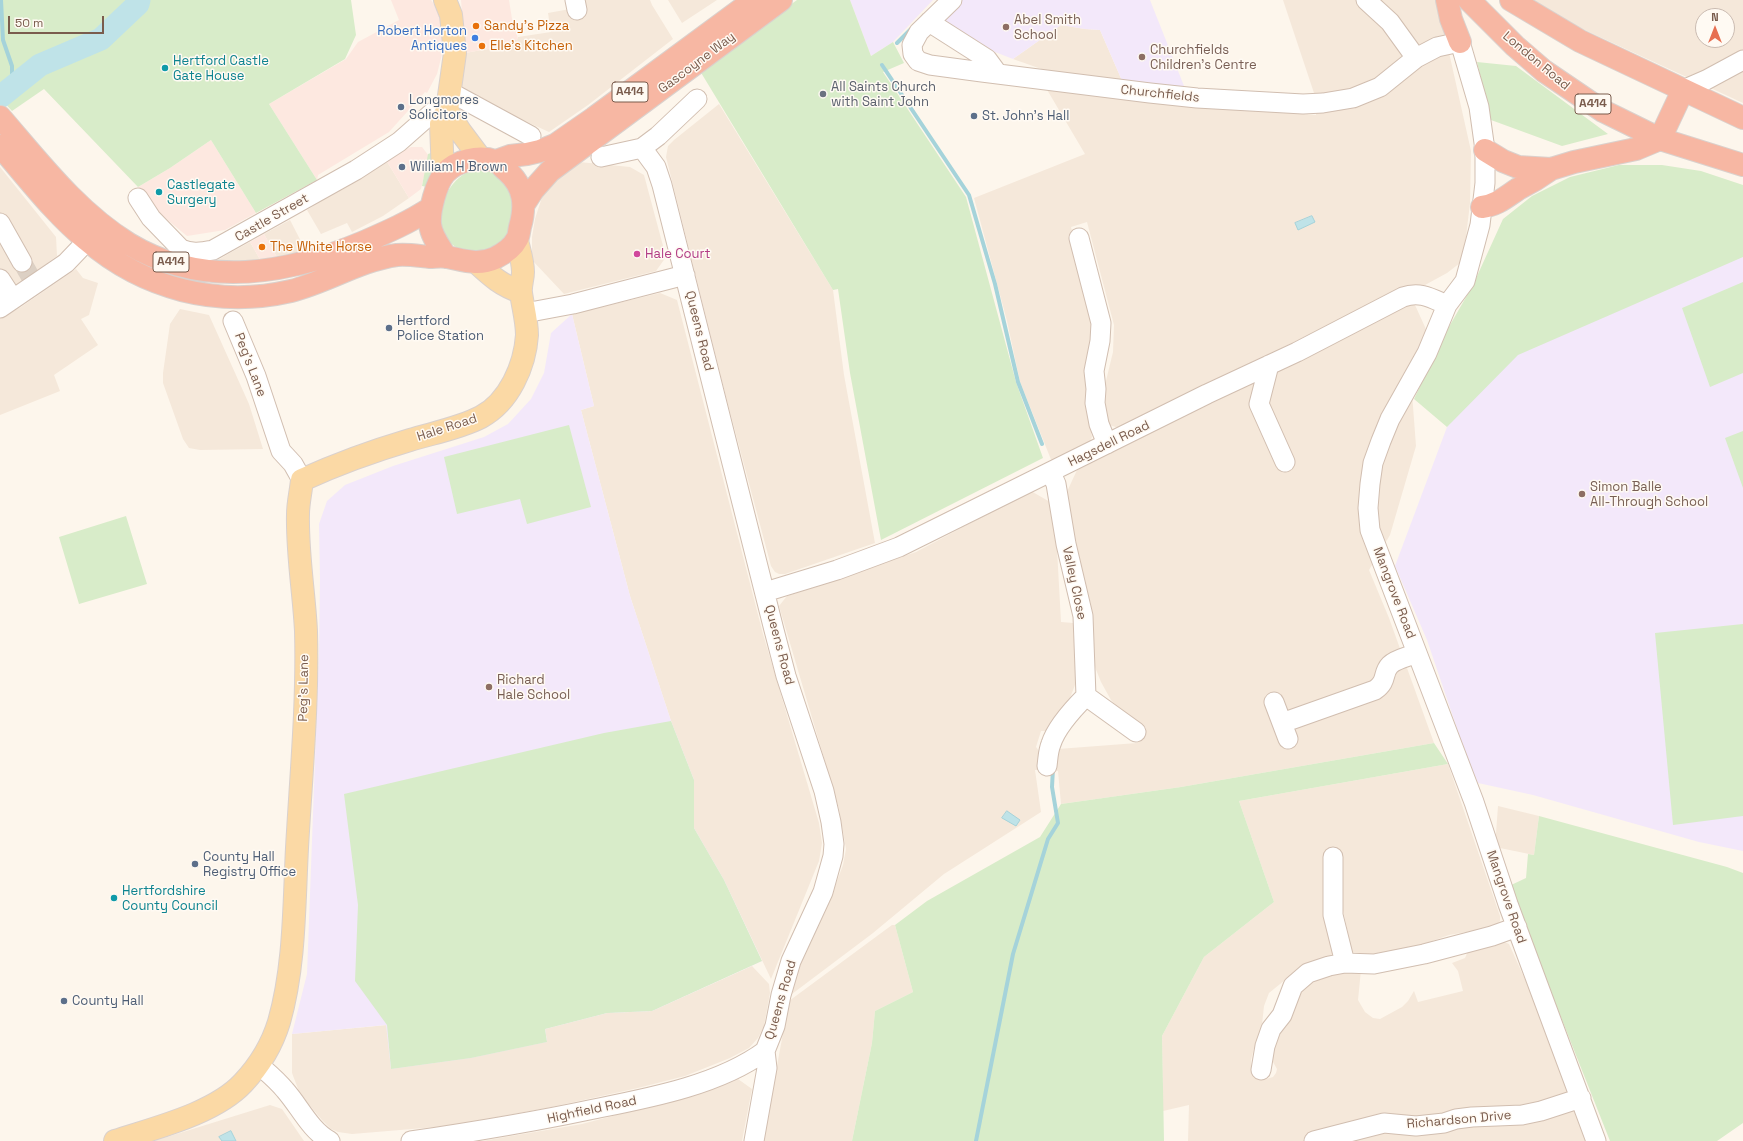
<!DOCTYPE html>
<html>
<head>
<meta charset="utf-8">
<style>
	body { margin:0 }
	#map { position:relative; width:1743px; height:1141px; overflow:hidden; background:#fdf6ec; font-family:"Space Grotesk",sans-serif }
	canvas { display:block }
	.north { position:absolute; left:1695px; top:8px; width:40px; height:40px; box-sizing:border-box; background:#fffaf3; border:1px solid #cabbb1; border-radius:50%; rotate:0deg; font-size:11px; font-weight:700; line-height:16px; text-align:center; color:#7a5c4d }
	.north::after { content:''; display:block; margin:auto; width:14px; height:18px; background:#e76f51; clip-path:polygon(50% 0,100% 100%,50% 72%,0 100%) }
	.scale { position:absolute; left:8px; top:16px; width:96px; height:18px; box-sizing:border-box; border:2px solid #7a5c4d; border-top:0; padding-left:5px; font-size:12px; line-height:14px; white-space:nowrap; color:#7a5c4d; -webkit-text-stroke:3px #fffaf3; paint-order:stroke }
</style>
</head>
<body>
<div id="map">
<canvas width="1743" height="1141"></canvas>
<div class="north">N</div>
<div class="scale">50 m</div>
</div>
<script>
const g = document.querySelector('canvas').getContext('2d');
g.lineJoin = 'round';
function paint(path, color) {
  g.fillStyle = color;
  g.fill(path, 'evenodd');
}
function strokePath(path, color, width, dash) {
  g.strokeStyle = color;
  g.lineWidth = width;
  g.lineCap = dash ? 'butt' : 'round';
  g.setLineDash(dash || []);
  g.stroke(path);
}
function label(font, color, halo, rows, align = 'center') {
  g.font = font + ' "Space Grotesk",sans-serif';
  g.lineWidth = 3;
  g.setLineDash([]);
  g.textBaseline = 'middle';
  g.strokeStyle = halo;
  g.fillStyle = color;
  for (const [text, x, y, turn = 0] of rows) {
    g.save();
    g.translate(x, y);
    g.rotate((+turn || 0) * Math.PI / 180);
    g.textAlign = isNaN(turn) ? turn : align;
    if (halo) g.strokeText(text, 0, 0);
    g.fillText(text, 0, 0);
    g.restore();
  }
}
const residential = new Path2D(`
	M579 0H650L652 5 673 39 588 105 549 132 503 111 458 85 465 53 493 48 518 39V37L551 32 548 13 581 7Z
	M668 0H717L682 23Z
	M1283 0H1436L1443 18 1444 30 1471 151 1470 203 1466 237 1460 263 1447 273 1425 285 1409 286 1389 294 1125 427 1119 428 1109 425 1106 420 1103 393 1113 352 1114 325 1087 222 1071 227 1097 322 1087 411 1092 437 1089 444 1052 462 1020 382 1007 321 974 198 1085 154 1046 88 1156 102 1316 115 1314 93Z
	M1531 0H1743V103L1576 26ZM1703 16H1727V40H1703Z
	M1061 25 1085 29 1100 30 1123 83 1047 71 1013 59Z
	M719 104 833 290 844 375 875 543 785 574H779L775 572 771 566 726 397 666 157 668 146 674 140Z
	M386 160 409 198 383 216 352 232 347 223 321 234 307 210Z
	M579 162 630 167 644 175 666 257 656 271 564 294 532 260V237L535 219 543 194 552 184Z
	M0 167 56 237 57 256 0 297Z
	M290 220 306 251 278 259 264 234Z
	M250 242 262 263H213L228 254Z
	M76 269 83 278 98 283 89 315 81 319 98 345 54 375 60 391 0 415V318L21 307Z
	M660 293 677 300 763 634 819 823 822 843 819 861 771 979 724 880 694 828V780L671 721 630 596 581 410 594 406 572 314Z
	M1410 303 1415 305 1430 338 1411 380 1416 446 1390 535 1369 570 1389 618 1434 743 1181 787 1061 804 1058 771 1054 770 1058 749 1137 743 1143 729 1124 715 1111 700 1101 682 1095 667 1093 653 1091 605 1071 529 1065 496 1077 470 1161 426Z
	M180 309 209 315 249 404 263 449 200 450 189 448 183 439 163 383V373L170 324Z
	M1031 491 1050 502 1057 549 1061 622 1073 623 1076 676 1075 685 1070 698 1050 728 1046 731H1041L1036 747 1040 752 1041 770H1035L1041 812 944 874 873 933 792 994 795 976 828 905 843 865 846 849 839 809 779 606 787 596 916 552Z
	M1448 764 1500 916V921L1498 924 1490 928 1449 935 1424 944 1354 960 1340 897 1332 955 1301 967 1269 993 1264 1006 1260 1043 1254 1048 1251 1060V1071L1255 1076 1266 1079 1273 1077 1276 1073 1277 1069 1269 1055 1292 997 1312 976 1361 970 1358 1000 1365 1012 1373 1018 1380 1019 1402 1007 1408 1001 1414 991 1418 1002 1463 991 1458 971 1452 963 1465 958 1468 951 1502 941 1509 944 1542 1017 1587 1141H1188L1189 1105 1163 1111 1162 1036 1204 957 1274 902 1239 801Z
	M1498 806 1539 816 1534 855 1495 847Z
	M892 925H895L913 992 875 1011 872 1043 852 1141H763L789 1001Z
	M752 966 769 984 770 993 764 1026 758 1038 749 1048 730 1058 685 1076 638 1088 547 1108 448 1126 352 1134 338 1132 331 1129 322 1120 300 1094 292 1073V1034L387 1025 391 1068 547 1041 545 1029 607 1013 652 1011Z
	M738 1079 752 1089 742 1141H482L582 1124 692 1095Z
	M270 1105 282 1109 304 1141H154Z`);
const commercial = new Path2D(`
	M391 0H431L433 3 437 11 445 32 443 50 437 74 427 93 425 92 389 132 318 175 317 180 269 104 346 59 358 42 399 20Z
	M461 0H509L512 19H513L518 39 493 48 465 53Z
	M211 140 256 213 225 230 187 236 153 208 138 187 170 168Z
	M411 147H422L429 156 421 189 409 198 386 160Z
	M264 234 278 259 262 263 250 242Z`);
const education = new Path2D(`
	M850 0H933L893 42 871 56Z
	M962 0H1150L1186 91 1123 83 1100 30 1085 29 1061 25 1013 59 995 52 944 20Z
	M1743 257V851L1699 842 1533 795 1478 783 1466 755 1427 640 1395 566 1447 427 1536 314Z
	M572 314 594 406 581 410 630 596 671 721 694 780V828L724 880 762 961 652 1011 607 1013 545 1029 547 1042 471 1058 391 1069 386 1025 292 1034 307 974 319 653 320 579 319 524 327 501 345 485 393 466 484 437 508 424 531 399 544 373 551 333Z`);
const green = new Path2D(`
	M0 0H351L356 35 345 59 269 104 317 180 256 213 211 140 170 168 138 187 44 89 12 111 0 98Z
	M797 0H850L871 56 893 42 904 63 883 72 966 197 1016 382 1043 458 881 540 850 373 838 289 833 290 700 71Z
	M1477 62 1516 66 1608 134 1562 146 1491 120Z
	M434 152 435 162 428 187 422 186 428 154Z
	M1619 165H1662L1701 171 1743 185V257L1518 355 1447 427 1414 399 1446 332 1473 285 1503 219 1532 196 1570 177Z
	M470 171H487L499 176 504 180 515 201 507 238 483 253C475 252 463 252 456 247 426 229 443 182 470 171Z
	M1743 282V373L1710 387 1682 308Z
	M569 425 591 507 527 524 520 499 457 514 444 457Z
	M1743 431V488L1725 438Z
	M126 516 147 584 79 604 59 537Z
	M1743 624V816L1673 825 1655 633Z
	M671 721 694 780V828L724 880 762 961 652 1011 607 1013 545 1029 547 1042 471 1058 391 1069 387 1025 355 981 358 905 344 794 604 733Z
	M1434 743 1448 764 1239 801 1274 902 1204 957 1162 1036 1164 1141H852L872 1043 875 1011 913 992 895 925 927 901 1040 837 1061 804 1181 787Z
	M1539 816 1727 867 1743 873V1123L1717 1141H1610L1509 886 1526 878 1528 854 1534 855Z`);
const water = new Path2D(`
	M1312 216 1315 222 1298 230 1295 223Z
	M1007 811 1020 820 1016 826 1002 818Z
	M231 1131 236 1141H222L219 1137Z`);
const stream = new Path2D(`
	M1 0 3 40 12 66V87
	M897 43 911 29
	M882 65 969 195 995 284 1018 382 1042 444
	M976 1141 1013 954 1048 839 1058 823 1052 787 1053 768`);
const river = new Path2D(`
	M0 97 40 65 101 39 138 4 139 0`);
const minorTunnel = new Path2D(`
	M22 262 30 276`);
const minor = new Path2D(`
	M575 0 577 10
	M952 0 919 32 912 45 913 54 918 61 930 65 982 72 1150 93 1197 98 1303 104 1323 103 1353 98 1380 87 1416 58 1437 47 1460 42 1479 107 1485 150V183L1480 225 1465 281 1447 305 1427 353 1390 419 1381 441 1373 463 1370 484 1368 508 1370 530 1474 802 1508 904 1596 1141
	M1366 0 1390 22 1416 58
	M929 22 987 59 998 74
	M1683 90 1706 80 1743 60
	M450 92 531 136
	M697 99 658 136 642 148 656 167 662 185 774 630 786 676 824 791 831 822 834 844 833 856 823 892 791 961 781 995 775 1026 765 1051 767 1068 754 1141
	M601 157 642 148
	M138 198 151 218 181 249C191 254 202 252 213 250L356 170 399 142 433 112 438 110H447
	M0 223 22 262
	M1079 238 1101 323 1100 341 1094 371 1096 389 1095 403 1099 424 1107 444
	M0 279 13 299
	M0 308 66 263 87 241
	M525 313 573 304 685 275
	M233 321 256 376 281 451 293 464 302 480
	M1269 365 1259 404 1285 462
	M765 592 837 570 899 547 1207 394 1297 352 1403 297C1420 291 1431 298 1447 305
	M1086 696 1136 732
	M1274 702 1288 739
	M1282 723 1375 690C1388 681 1382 673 1390 665 1396 659 1408 657 1417 653
	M1047 766C1048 759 1048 751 1051 744 1056 728 1074 708 1086 696L1083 616 1066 544 1056 484 1051 473
	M1333 857V915L1345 963
	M258 1064C267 1072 277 1080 285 1090 300 1107 310 1130 330 1141
	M1261 1070 1265 1046 1271 1029 1282 1015 1293 986 1308 973 1329 966 1345 963 1374 964 1424 954 1492 936 1517 927
	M411 1141C472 1132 533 1122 594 1109 649 1098 719 1085 765 1051
	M1314 1141 1384 1123 1416 1126 1444 1123 1456 1119 1472 1117 1522 1115 1541 1111 1581 1098`);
const major = new Path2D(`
	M447 110 460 131 481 159
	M443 175 441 124 447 110 455 53 451 15 445 0
	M477 263C491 276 502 286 521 292
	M115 1141C154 1128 214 1114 243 1083 259 1066 272 1045 279 1022 295 966 294 905 297 848 301 776 308 703 306 631 304 592 297 553 298 514 298 503 301 491 302 480 337 464 373 451 410 440 433 433 460 428 481 417 509 402 525 366 527 335 527 321 523 307 521 293 520 286 523 279 523 272 523 261 519 250 517 240`);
const highway = new Path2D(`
	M1447 0 1451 19 1460 42
	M1469 0 1515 46 1544 71 1603 111 1660 139 1743 165
	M1511 0 1580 41 1743 118
	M0 117C39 162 77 212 129 244 204 289 288 274 364 242 387 232 410 222 431 208
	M0 146C28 178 54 213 87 240 144 289 217 308 291 291 327 282 360 260 397 255 408 254 419 256 430 257 435 257 441 256 447 257 463 260 478 266 495 258 503 254 513 247 517 239 519 236 519 231 520 227 526 206 525 187 507 171 503 168 499 162 495 161 479 155 456 161 445 173 436 183 429 211 430 224 431 236 440 247 446 257
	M1485 150 1503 161 1518 167 1551 169 1574 162 1636 149 1660 139 1683 90
	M496 161 510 156 527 154 540 151 555 145 594 118 754 0
	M524 204 533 190 550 171 781 0
	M1482 207C1497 205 1506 197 1518 189 1530 183 1540 177 1551 169`);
const markers = [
	[476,26,4,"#e8710a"],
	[1006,27,4,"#8d6e63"],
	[475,38,4,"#3f7fe0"],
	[482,46,4,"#e8710a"],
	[1142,57,4,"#8d6e63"],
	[165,68,4,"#0f9aa8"],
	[823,94,4,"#6b7280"],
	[401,107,4,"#5c6f8a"],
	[974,116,4,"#5c6f8a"],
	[402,167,4,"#5c6f8a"],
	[159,192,4,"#0f9aa8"],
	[262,247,4,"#e8710a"],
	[637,254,4,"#d1479c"],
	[389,328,4,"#5c6f8a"],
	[1582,494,4,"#8d6e63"],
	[489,687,4,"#8d6e63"],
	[195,864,4,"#5c6f8a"],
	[114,898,4,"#0f9aa8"],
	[64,1001,4,"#5c6f8a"]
];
const shields = [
	[630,92,36],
	[1593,104,36],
	[171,262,36]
];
const shieldNames = [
	["A414",630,92],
	["A414",1593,104],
	["A414",171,262]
];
const educationNames = [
	["Abel Smith",1014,20],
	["School",1014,35],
	["Churchfields",1150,50],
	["Children’s Centre",1150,65],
	["Simon Balle",1590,487],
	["All-Through School",1590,502],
	["Richard",497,680],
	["Hale School",497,695]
];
const foodNames = [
	["Sandy's Pizza",484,26],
	["Elle's Kitchen",490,46],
	["The White Horse",270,247]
];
const shopNames = [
	["Robert Horton",467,31],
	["Antiques",467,46]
];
const cultureNames = [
	["Hertford Castle",173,61],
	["Gate House",173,76],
	["Castlegate",167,185],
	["Surgery",167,200],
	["Hertfordshire",122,891],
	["County Council",122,906]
];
const streetNames = [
	["London Road",1536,61,40],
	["Gascoyne Way",697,63,-37],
	["Churchfields",1160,94,6],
	["Castle Street",272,218,-30],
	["Queens Road",699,331,76],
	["Peg's Lane",250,365,69],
	["Hale Road",447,428,-18],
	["Hagsdell Road",1109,444,-26],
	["Valley Close",1074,583,78],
	["Mangrove Road",1394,593,69],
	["Queens Road",779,645,75],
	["Peg's Lane",304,688,-89],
	["Mangrove Road",1506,897,71],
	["Queens Road",781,1000,-74],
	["Highfield Road",592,1110,-12],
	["Richardson Drive",1459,1120,-5]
];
const worshipNames = [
	["All Saints Church",831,87],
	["with Saint John",831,102]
];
const serviceNames = [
	["Longmores",409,100],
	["Solicitors",409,115],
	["St. John's Hall",982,116],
	["William H Brown",410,167],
	["Hertford",397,321],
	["Police Station",397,336],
	["County Hall",203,857],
	["Registry Office",203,872],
	["County Hall",72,1001]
];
const hotelNames = [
	["Hale Court",645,254]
];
paint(residential, '#f5e8da');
paint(commercial, '#fde8e0');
paint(education, '#f3e8fa');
paint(green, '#d8ecc9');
paint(water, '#bfe3e8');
strokePath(water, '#a5d3da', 1);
strokePath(stream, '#a5d3da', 4);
strokePath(river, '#bfe3e8', 23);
strokePath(minorTunnel, '#dcd0c4', 19, [19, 10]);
strokePath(minor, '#d1beb0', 21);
strokePath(major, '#dad1cd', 24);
strokePath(highway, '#dad1cd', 24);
strokePath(minor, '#fff', 19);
strokePath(major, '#fbd9a5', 22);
strokePath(highway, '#f7b7a3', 22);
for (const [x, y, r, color] of markers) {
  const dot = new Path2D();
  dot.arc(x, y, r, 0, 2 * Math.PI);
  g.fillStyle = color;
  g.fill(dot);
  strokePath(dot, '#fffaf3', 1.5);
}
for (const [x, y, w] of shields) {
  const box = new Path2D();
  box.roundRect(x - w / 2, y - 10, w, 20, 3);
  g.fillStyle = '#fffaf3';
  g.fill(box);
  strokePath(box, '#7a5c4d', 1);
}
label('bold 12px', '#7a5c4d', null, shieldNames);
label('13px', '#785e54', '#fffaf3', educationNames, 'left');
label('13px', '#c56008', '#fffaf3', foodNames, 'left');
label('13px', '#366cbe', '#fffaf3', shopNames, 'right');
label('13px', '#0d838f', '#fffaf3', cultureNames, 'left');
label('13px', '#7a5c4d', '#fffaf3', streetNames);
label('13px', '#5b616d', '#fffaf3', worshipNames, 'left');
label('13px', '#4e5e75', '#fffaf3', serviceNames, 'left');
label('13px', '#b23c85', '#fffaf3', hotelNames, 'left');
</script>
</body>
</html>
